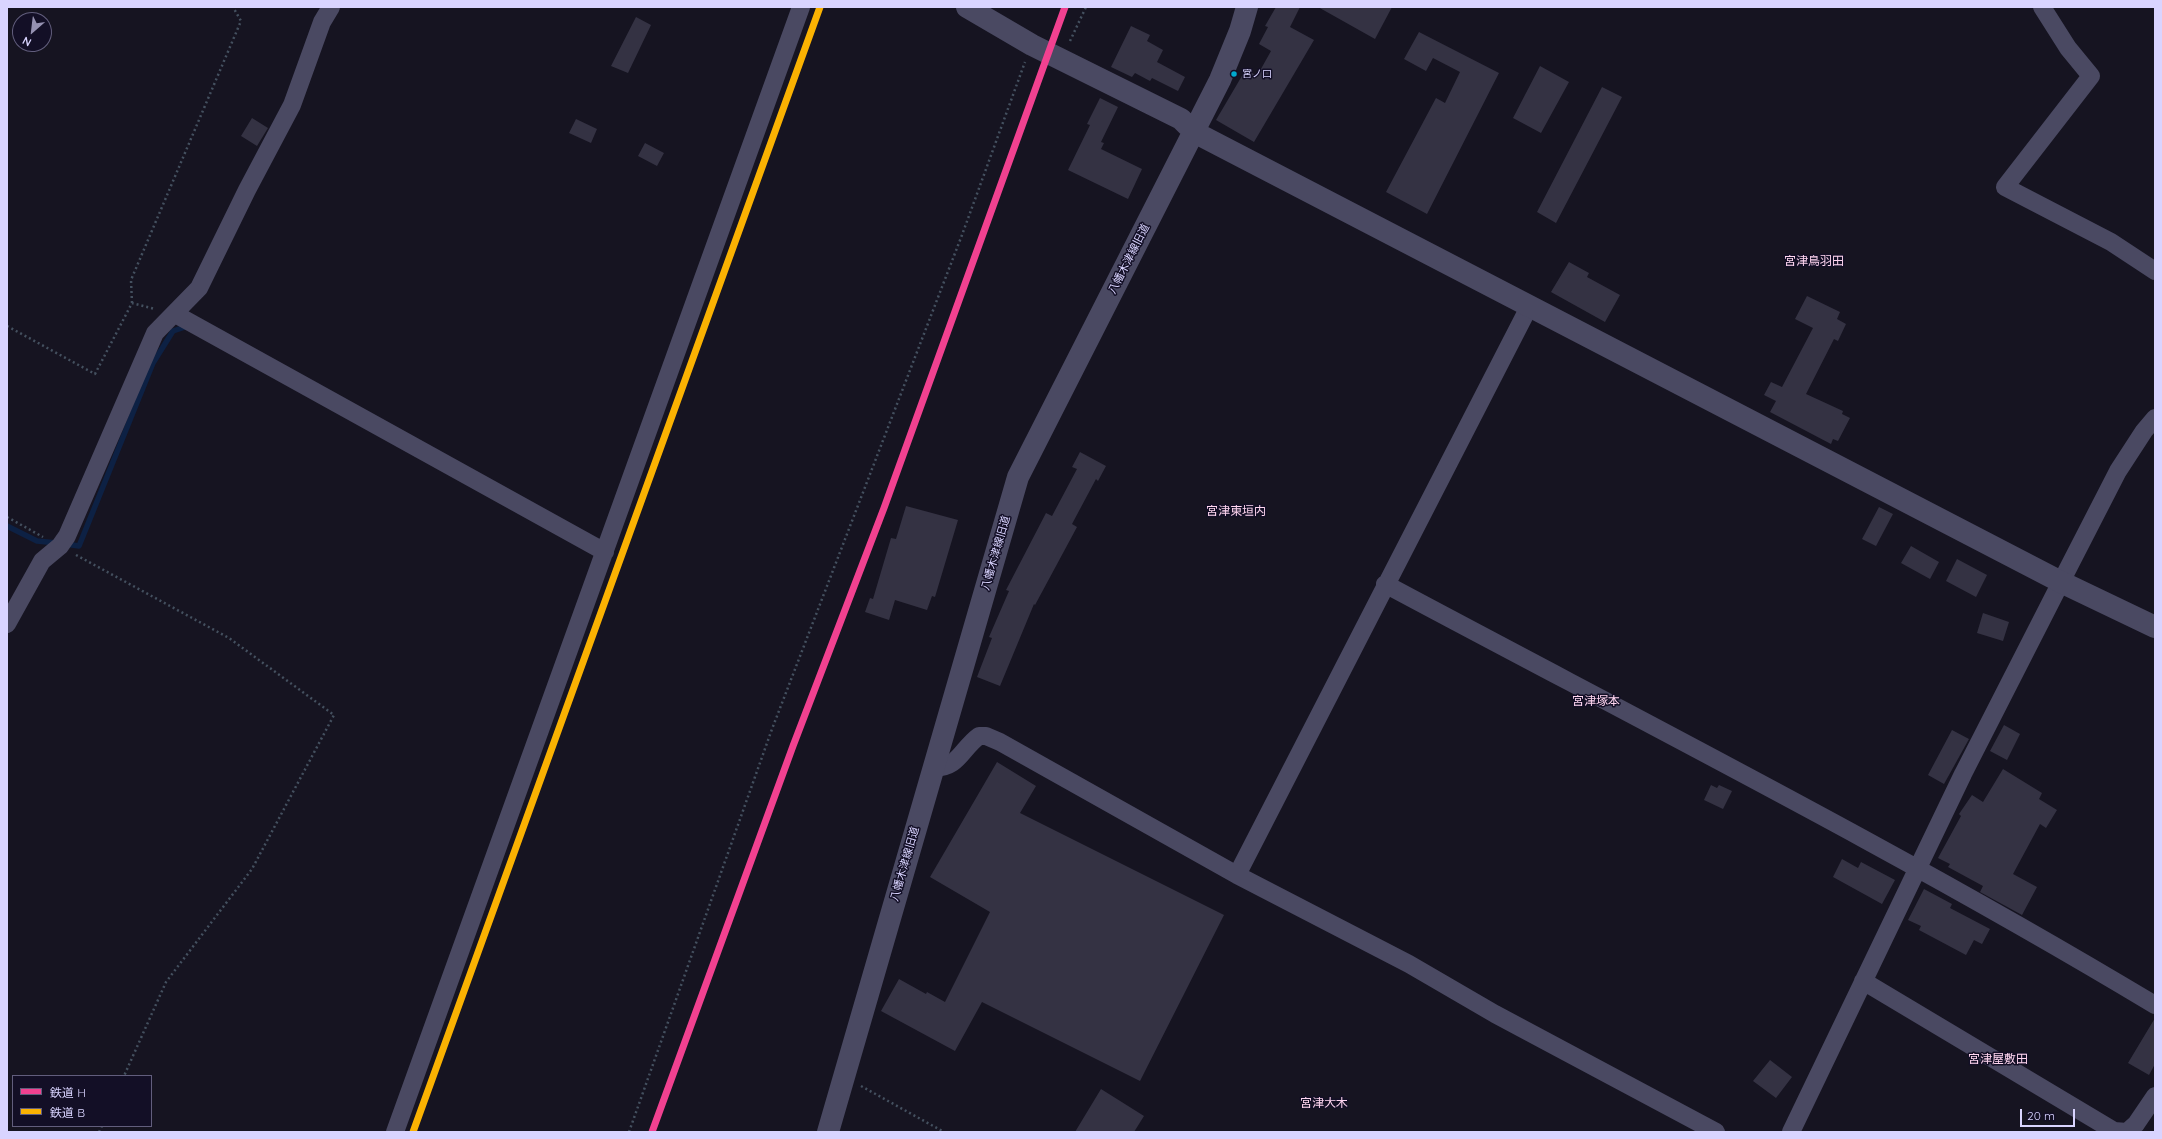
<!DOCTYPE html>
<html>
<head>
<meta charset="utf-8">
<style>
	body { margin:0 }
	#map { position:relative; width:2162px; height:1139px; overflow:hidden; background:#161421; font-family:Quicksand,"Noto Sans JP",sans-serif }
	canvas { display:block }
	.frame { position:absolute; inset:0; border:8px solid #d9d4ff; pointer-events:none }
	.legend { position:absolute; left:12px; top:1075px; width:140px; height:52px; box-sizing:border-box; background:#130f26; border:1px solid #625e7d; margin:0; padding:5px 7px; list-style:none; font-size:12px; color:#d9d4ff }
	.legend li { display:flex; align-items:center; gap:8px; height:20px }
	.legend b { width:20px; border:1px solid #625e7d }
	.north { position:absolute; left:12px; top:12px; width:40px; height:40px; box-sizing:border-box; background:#130f26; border:1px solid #625e7d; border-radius:50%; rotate:208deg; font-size:11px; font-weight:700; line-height:16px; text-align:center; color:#d9d4ff }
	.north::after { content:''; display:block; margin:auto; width:14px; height:18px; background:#9591b1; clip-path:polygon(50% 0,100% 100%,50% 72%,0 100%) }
	.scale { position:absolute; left:2020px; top:1109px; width:55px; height:18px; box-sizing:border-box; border:2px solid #d9d4ff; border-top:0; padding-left:5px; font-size:12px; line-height:14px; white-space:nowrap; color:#d9d4ff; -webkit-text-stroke:3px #130f26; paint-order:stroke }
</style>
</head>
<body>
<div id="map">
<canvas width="2162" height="1139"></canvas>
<div class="frame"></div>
<ul class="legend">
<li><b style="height:5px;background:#f14190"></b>鉄道 H</li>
<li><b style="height:5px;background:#fab202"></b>鉄道 B</li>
</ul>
<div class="north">N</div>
<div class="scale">20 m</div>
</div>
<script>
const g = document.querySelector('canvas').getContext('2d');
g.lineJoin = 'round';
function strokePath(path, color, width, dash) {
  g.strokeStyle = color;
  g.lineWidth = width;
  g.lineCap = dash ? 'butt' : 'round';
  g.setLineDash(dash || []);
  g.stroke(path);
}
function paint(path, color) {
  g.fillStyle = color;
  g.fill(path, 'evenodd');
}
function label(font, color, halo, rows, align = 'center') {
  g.font = font + ' Quicksand,"Noto Sans JP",sans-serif';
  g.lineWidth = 3;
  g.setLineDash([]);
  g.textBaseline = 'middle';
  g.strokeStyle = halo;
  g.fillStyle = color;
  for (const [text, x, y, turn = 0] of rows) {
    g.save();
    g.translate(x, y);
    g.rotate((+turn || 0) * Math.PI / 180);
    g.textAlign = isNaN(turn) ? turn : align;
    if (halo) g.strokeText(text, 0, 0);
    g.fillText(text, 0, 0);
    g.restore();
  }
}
const stream = new Path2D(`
	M7 526 37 541 57 543
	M65 544 79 546 153 363 173 331 188 326`);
const building = new Path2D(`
	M1276 7H1300L1290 27 1314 40 1254 142 1216 120 1246 69 1257 76 1271 51 1259 44 1268 27 1265 26Z
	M1318 7H1392L1375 39Z
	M636 17 651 25 628 73 611 66Z
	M1131 26 1150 35 1147 41 1163 50 1157 62 1185 77 1178 91 1152 78 1150 81 1135 73 1132 77 1111 67Z
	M1419 32 1499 73 1427 214 1386 192 1436 98 1445 103 1460 72 1433 58 1426 71 1404 59Z
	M1540 66 1569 82 1541 133 1513 118Z
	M1602 87 1622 97 1556 223 1537 212Z
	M1100 98 1118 107 1101 142 1104 143 1101 149 1142 169 1128 199 1068 170 1090 125 1087 124Z
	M252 118 268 128 257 146 241 136Z
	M576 119 597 129 591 143 569 133Z
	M645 143 664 153 657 166 638 156Z
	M1569 262 1589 273 1587 277 1620 295 1605 322 1551 292Z
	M1807 296 1840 312 1837 319 1846 324 1838 341 1834 339 1806 394 1843 411 1842 414 1850 418 1838 441 1833 439 1831 444 1770 412 1776 401 1764 395 1771 382 1782 387 1813 328 1795 319Z
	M1080 452 1106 466 1098 481 1096 479 1072 524 1077 527 1035 605 1034 604 1000 686 977 677 992 638 989 637 1009 591 1006 590 1046 513 1052 516 1077 469 1072 467Z
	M906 506 958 520 935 597 932 596 927 610 895 600 889 620 865 612 870 598 873 599 891 538 896 539Z
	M1879 507 1893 514 1876 546 1862 539Z
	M1911 546 1939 562 1930 579 1901 563Z
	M1957 559 1987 575 1976 597 1946 581Z
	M1983 613 2009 622 2003 641 1977 633Z
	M2004 725 2020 734 2007 760 1990 751Z
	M1952 730 1969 739 1944 784 1928 775Z
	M997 762 1036 786 1020 813 1224 915 1140 1081 982 1002 955 1051 881 1011 899 979 926 994 927 992 945 1002 990 912 930 877Z
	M2003 769 2042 793 2039 799 2057 810 2046 828 2040 824 2013 874 2037 887 2022 915 1980 892 1983 886 1948 867 1950 864 1938 858 1961 816 1959 814 1972 795 1983 802Z
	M1711 785 1717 788 1719 785 1732 791 1723 809 1704 800Z
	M1842 859 1858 868 1861 862 1895 880 1882 904 1833 877Z
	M1924 889 1952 904 1950 908 1990 929 1982 944 1974 940 1966 955 1919 930 1921 926 1908 920Z
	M2155 1018V1064L2149 1075 2128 1063Z
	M1770 1060 1792 1077 1776 1098 1753 1081Z
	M1101 1089 1144 1116 1134 1132H1075Z`);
const path = new Path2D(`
	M1070 41 1086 7
	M132 303 131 280 241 21 233 7
	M7 326 95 374 132 303 155 309
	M7 517 43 537
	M76 555 229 638 334 715 252 869 166 982 124 1076
	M861 1086 944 1132
	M99 1132 102 1126
	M629 1132 772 729 962 235 1025 62`);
const minor = new Path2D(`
	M2042 7 2068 48 2091 76 2005 187 2111 242 2155 271
	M175 314 605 552
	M1385 584C1643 722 1904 854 2155 1005
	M7 624 42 561 60 546 67 536 155 333 199 288 247 190 292 105 322 22 331 7
	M933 768C959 768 961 749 979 736H986L1000 742 1237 875 1409 964 1495 1014 1716 1132
	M1237 875 1530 305
	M1863 981 2114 1131 2127 1132 2136 1124 2155 1096
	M395 1132 801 7
	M1791 1132 1963 774 2061 582 2118 471 2144 431 2155 418`);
const tertiary = new Path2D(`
	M967 7 1032 45 1181 119 1194 132 2061 582 2155 627
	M828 1132 1018 477 1220 80 1240 31 1247 7`);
const rail1 = new Path2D(`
	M652 1132 793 746 884 508 1065 7`);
const rail2 = new Path2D(`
	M413 1132 820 7`);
const markers = [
	[1234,74,3.5,"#00a9ce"]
];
const busNames = [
	["宮ノ口",1242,74]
];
const streetNames = [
	["八幡木津線旧道",1129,259,-63],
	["八幡木津線旧道",996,553,-74],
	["八幡木津線旧道",905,864,-74]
];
const neighbourhoodNames = [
	["宮津鳥羽田",1814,261],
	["宮津東垣内",1236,511],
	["宮津塚本",1596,701],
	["宮津屋敷田",1998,1059],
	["宮津大木",1324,1103]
];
strokePath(stream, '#0d2144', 5.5);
paint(building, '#343243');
strokePath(path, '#44505f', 2.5, [2, 3]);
strokePath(minor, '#4a4962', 18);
strokePath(tertiary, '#4a4962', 22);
strokePath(rail1, '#f14190', 7);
strokePath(rail2, '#fab202', 7);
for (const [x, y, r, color] of markers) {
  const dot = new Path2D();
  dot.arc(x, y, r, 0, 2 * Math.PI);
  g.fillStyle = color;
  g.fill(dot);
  strokePath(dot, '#130f26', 1.5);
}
label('10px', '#d9d4ff', '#130f26', busNames, 'left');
label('11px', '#d9d4ff', '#130f26', streetNames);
label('12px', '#ffd6f0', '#130f26', neighbourhoodNames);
</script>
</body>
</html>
